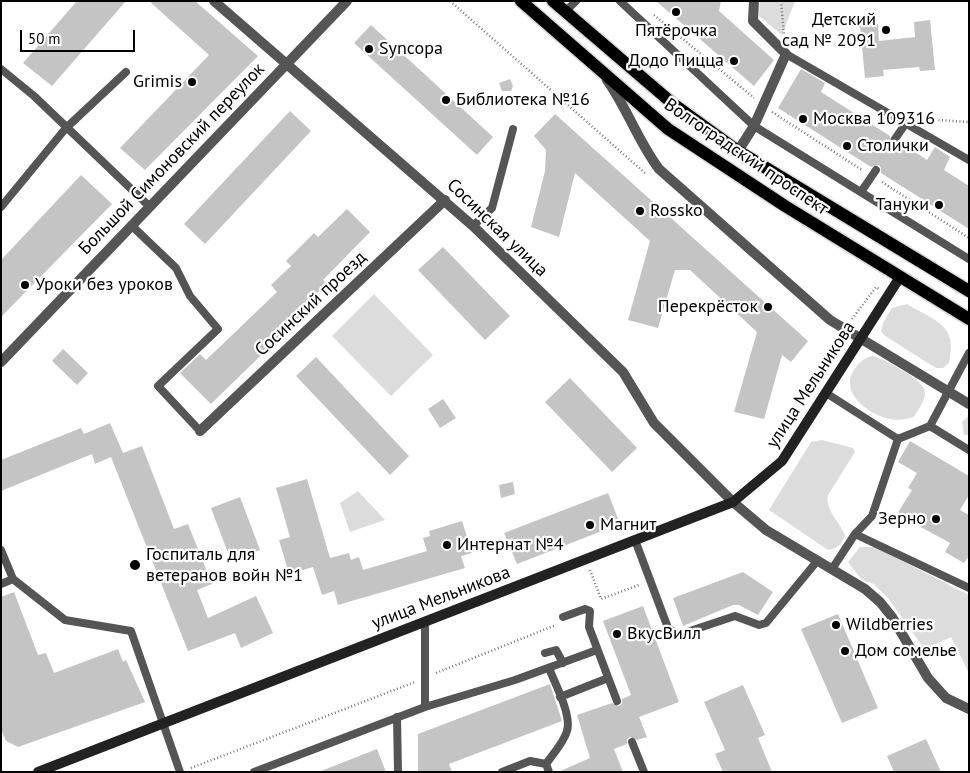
<!DOCTYPE html>
<html>
<head>
<meta charset="utf-8">
<style>
	body { margin:0 }
	#map { position:relative; width:970px; height:773px; overflow:hidden; background:#fff; font-family:"PT Sans",sans-serif }
	canvas { display:block }
	.frame { position:absolute; inset:0; border:2px solid #000; pointer-events:none }
	.scale { position:absolute; left:20px; top:30px; width:115px; height:22px; box-sizing:border-box; border:2px solid #000; border-top:0; padding-left:6px; font-size:15px; line-height:18px; white-space:nowrap; color:#000; -webkit-text-stroke:4px #fff; paint-order:stroke }
</style>
</head>
<body>
<div id="map">
<canvas width="970" height="773"></canvas>
<div class="frame"></div>
<div class="scale">50 m</div>
</div>
<script>
const g = document.querySelector('canvas').getContext('2d');
g.lineJoin = 'round';
function paint(path, color) {
  g.fillStyle = color;
  g.fill(path, 'evenodd');
}
function strokePath(path, color, width, dash) {
  g.strokeStyle = color;
  g.lineWidth = width;
  g.lineCap = dash ? 'butt' : 'round';
  g.setLineDash(dash || []);
  g.stroke(path);
}
function label(font, color, halo, rows, align = 'center') {
  g.font = font + ' "PT Sans",sans-serif';
  g.lineWidth = 4.5;
  g.setLineDash([]);
  g.textBaseline = 'middle';
  g.strokeStyle = halo;
  g.fillStyle = color;
  for (const [text, x, y, turn = 0] of rows) {
    g.save();
    g.translate(x, y);
    g.rotate((+turn || 0) * Math.PI / 180);
    g.textAlign = isNaN(turn) ? turn : align;
    if (halo) g.strokeText(text, 0, 0);
    g.fillText(text, 0, 0);
    g.restore();
  }
}
const green = new Path2D(`
	M760 1H795L782 35 759 16Z
	M374 294 433 355 391 396 332 336Z
	M907 304C936 322 958 324 949 363L943 368H936L885 336 881 331 883 323 892 308Z
	M872 356C883 358 920 378 924 389 928 397 918 410 914 417 906 419 898 421 890 419 867 414 837 391 856 367 861 361 864 358 872 356Z
	M969 415V435H964L962 422Z
	M822 440 853 448 855 452 828 495C825 510 839 521 845 535 842 545 838 548 828 550L769 510 811 442Z
	M358 491 385 520 350 532 340 503Z
	M860 547H875L969 595V673L951 637 925 650 888 598 874 584 862 580 848 562Z`);
const building = new Path2D(`
	M77 1H126L52 86 23 63Z
	M149 1H195L258 56 145 170 120 148 209 55Z
	M656 1H721L719 11 774 60 754 86Z
	M930 20 935 70 920 71 919 67 883 70 884 76 865 78 860 26 878 24 879 41 915 37 914 22Z
	M371 25 493 137 477 155 354 43Z
	M801 69 825 83 821 92 890 136 892 144 900 142 927 160 935 147 950 157 944 170 969 186V229L881 173V168L879 165 871 167 778 108Z
	M510 79 513 86 511 91H502L499 83Z
	M290 111 311 131 205 244 184 224Z
	M555 114 808 341 791 362 782 355 764 419 734 412 757 332 690 270H675L658 328 628 320 650 241 575 173 559 237 531 227 545 171 546 150 534 136Z
	M81 175 112 204 1 317V260Z
	M347 209 370 232 323 280 327 284 317 293 321 297 211 404 180 373 200 354 206 360 277 292 271 285 291 266 286 261 314 233 318 237Z
	M443 247 510 316 485 340 418 270Z
	M63 349 88 373 77 385 52 361Z
	M316 357 409 456 390 475 296 376Z
	M570 378 637 448 612 472 545 402Z
	M443 399 456 418 440 428 428 409Z
	M110 423 123 453 142 446 174 529 188 524 212 584 197 590 208 618 256 596 273 633 241 648 235 633 188 651 111 457 95 464 92 454 1 491V460L81 428 84 434Z
	M910 441 969 476V495L960 510 969 515V556L964 563 945 552 950 543 897 514 912 490 908 488 917 473 898 462Z
	M307 479 330 558 349 553 351 560 359 557 363 570 427 551 423 538 430 536 429 531 462 521 472 553 461 556 465 568 338 605 334 591 322 595 313 567 289 574 279 540 290 537 276 488Z
	M513 482 515 494 501 498 499 485Z
	M608 493 620 524 517 564 504 533Z
	M240 497 260 550 231 561 211 508Z
	M743 572 773 592 758 615 739 605H733L683 626 673 598Z
	M14 592 38 655 46 653 54 673 118 649 123 662 126 660 145 702 18 747 6 741 1 729V597Z
	M643 606 679 702 639 717 647 737 637 740 630 737 627 739V744L614 749 623 772H558L590 758 577 715 612 703 619 706 622 704V699L631 695 603 621Z
	M838 614 878 708 842 723 801 629Z
	M550 684 562 721 449 764 452 772H418V734Z
	M743 685 765 735 758 738 772 772H723L715 754 725 750 704 702Z
	M926 739 941 772H894L887 756Z
	M377 749 386 772H321V771Z`);
const path = new Path2D(`
	M450 1 646 174
	M781 1 784 35
	M654 15 754 98
	M772 112 862 170
	M921 119 969 122
	M882 182 969 238
	M852 319 876 287 879 289
	M590 570 601 599 639 585
	M436 673 556 625
	M191 768 415 682`);
const lane = new Path2D(`
	M620 1 754 126 969 259
	M565 12 576 1
	M786 54 969 160
	M1 69 34 96 149 206
	M895 139 906 123
	M861 192 876 170
	M1 207 66 128 126 72
	M131 225 176 268 190 296 218 329 158 386 200 431
	M473 226 492 208 513 129
	M826 393 898 439
	M930 426 969 450
	M855 534 969 588
	M635 540 668 628 678 635 735 616 759 625 766 623 818 560
	M1 550 13 579 65 620 131 631 180 772
	M832 569 855 534 872 516 898 439 930 426 969 353
	M1 584 13 579
	M563 617 585 609 590 611 589 627 617 701
	M425 622V707
	M545 653 556 650 563 663
	M560 697 608 678
	M397 717 398 772
	M632 742 644 772
	M546 764C553 754 564 742 567 731 572 715 555 684 549 668
	M254 772 425 707 515 680 597 650
	M502 772 530 761 546 764 549 772`);
const street = new Path2D(`
	M214 1 473 226 623 372 654 423 733 502 766 530 865 589 880 602 892 617 928 678 946 698 969 709
	M607 80C627 108 638 141 659 169L830 320 969 404
	M738 151 754 126 786 54 753 21 754 1
	M1 362 347 1
	M200 431 445 200`);
const secondary = new Path2D(`
	M38 772 733 502 782 461 900 277`);
const primary = new Path2D(`
	M521 1 668 129 785 206 969 319
	M553 1 672 103 738 151 969 291`);
const markers = [
	[676,12,5,"#000"],
	[886,30,5,"#000"],
	[369,49,5,"#000"],
	[734,61,5,"#000"],
	[192,82,5,"#000"],
	[446,100,5,"#000"],
	[803,119,5,"#000"],
	[847,146,5,"#000"],
	[939,205,5,"#000"],
	[640,211,5,"#000"],
	[25,285,5,"#000"],
	[768,307,5,"#000"],
	[936,519,5,"#000"],
	[590,525,5,"#000"],
	[447,545,5,"#000"],
	[135,565,6,"#000"],
	[836,625,5,"#000"],
	[617,634,5,"#000"],
	[845,651,5,"#000"]
];
const poiNames = [
	["Детский",876,20,"right"],
	["сад № 2091",876,41,"right"],
	["Пятёрочка",676,31,"center"],
	["Syncopa",379,49],
	["Додо Пицца",724,61,"right"],
	["Grimis",182,82,"right"],
	["Библиотека №16",456,100],
	["Москва 109316",813,119],
	["Столички",857,146],
	["Тануки",929,205,"right"],
	["Rossko",650,211],
	["Уроки без уроков",35,285],
	["Перекрёсток",758,307,"right"],
	["Зерно",926,519,"right"],
	["Магнит",600,525],
	["Интернат №4",457,545],
	["Госпиталь для",146,555],
	["ветеранов войн №1",146,576],
	["Wildberries",846,625],
	["ВкусВилл",627,634],
	["Дом сомелье",855,651]
];
const streetNames = [
	["Волгоградский проспект",746,157,34],
	["Большой Симоновский переулок",172,159,-46],
	["Сосинская улица",497,228,44],
	["Сосинский проезд",311,304,-43],
	["улица Мельникова",811,385,-57],
	["улица Мельникова",441,598,-21]
];
paint(green, '#dcdcdc');
paint(building, '#c4c4c4');
strokePath(primary, '#dbdbdb', 15);
strokePath(path, '#777', 2.5, [1, 2.5]);
strokePath(lane, '#555', 8);
strokePath(street, '#555', 10);
strokePath(secondary, '#222', 10);
strokePath(primary, '#000', 12);
for (const [x, y, r, color] of markers) {
  const dot = new Path2D();
  dot.arc(x, y, r, 0, 2 * Math.PI);
  g.fillStyle = color;
  g.fill(dot);
  strokePath(dot, '#fff', 2);
}
label('18px', '#000', '#fff', poiNames, 'left');
label('18px', '#000', '#fff', streetNames);
</script>
</body>
</html>
